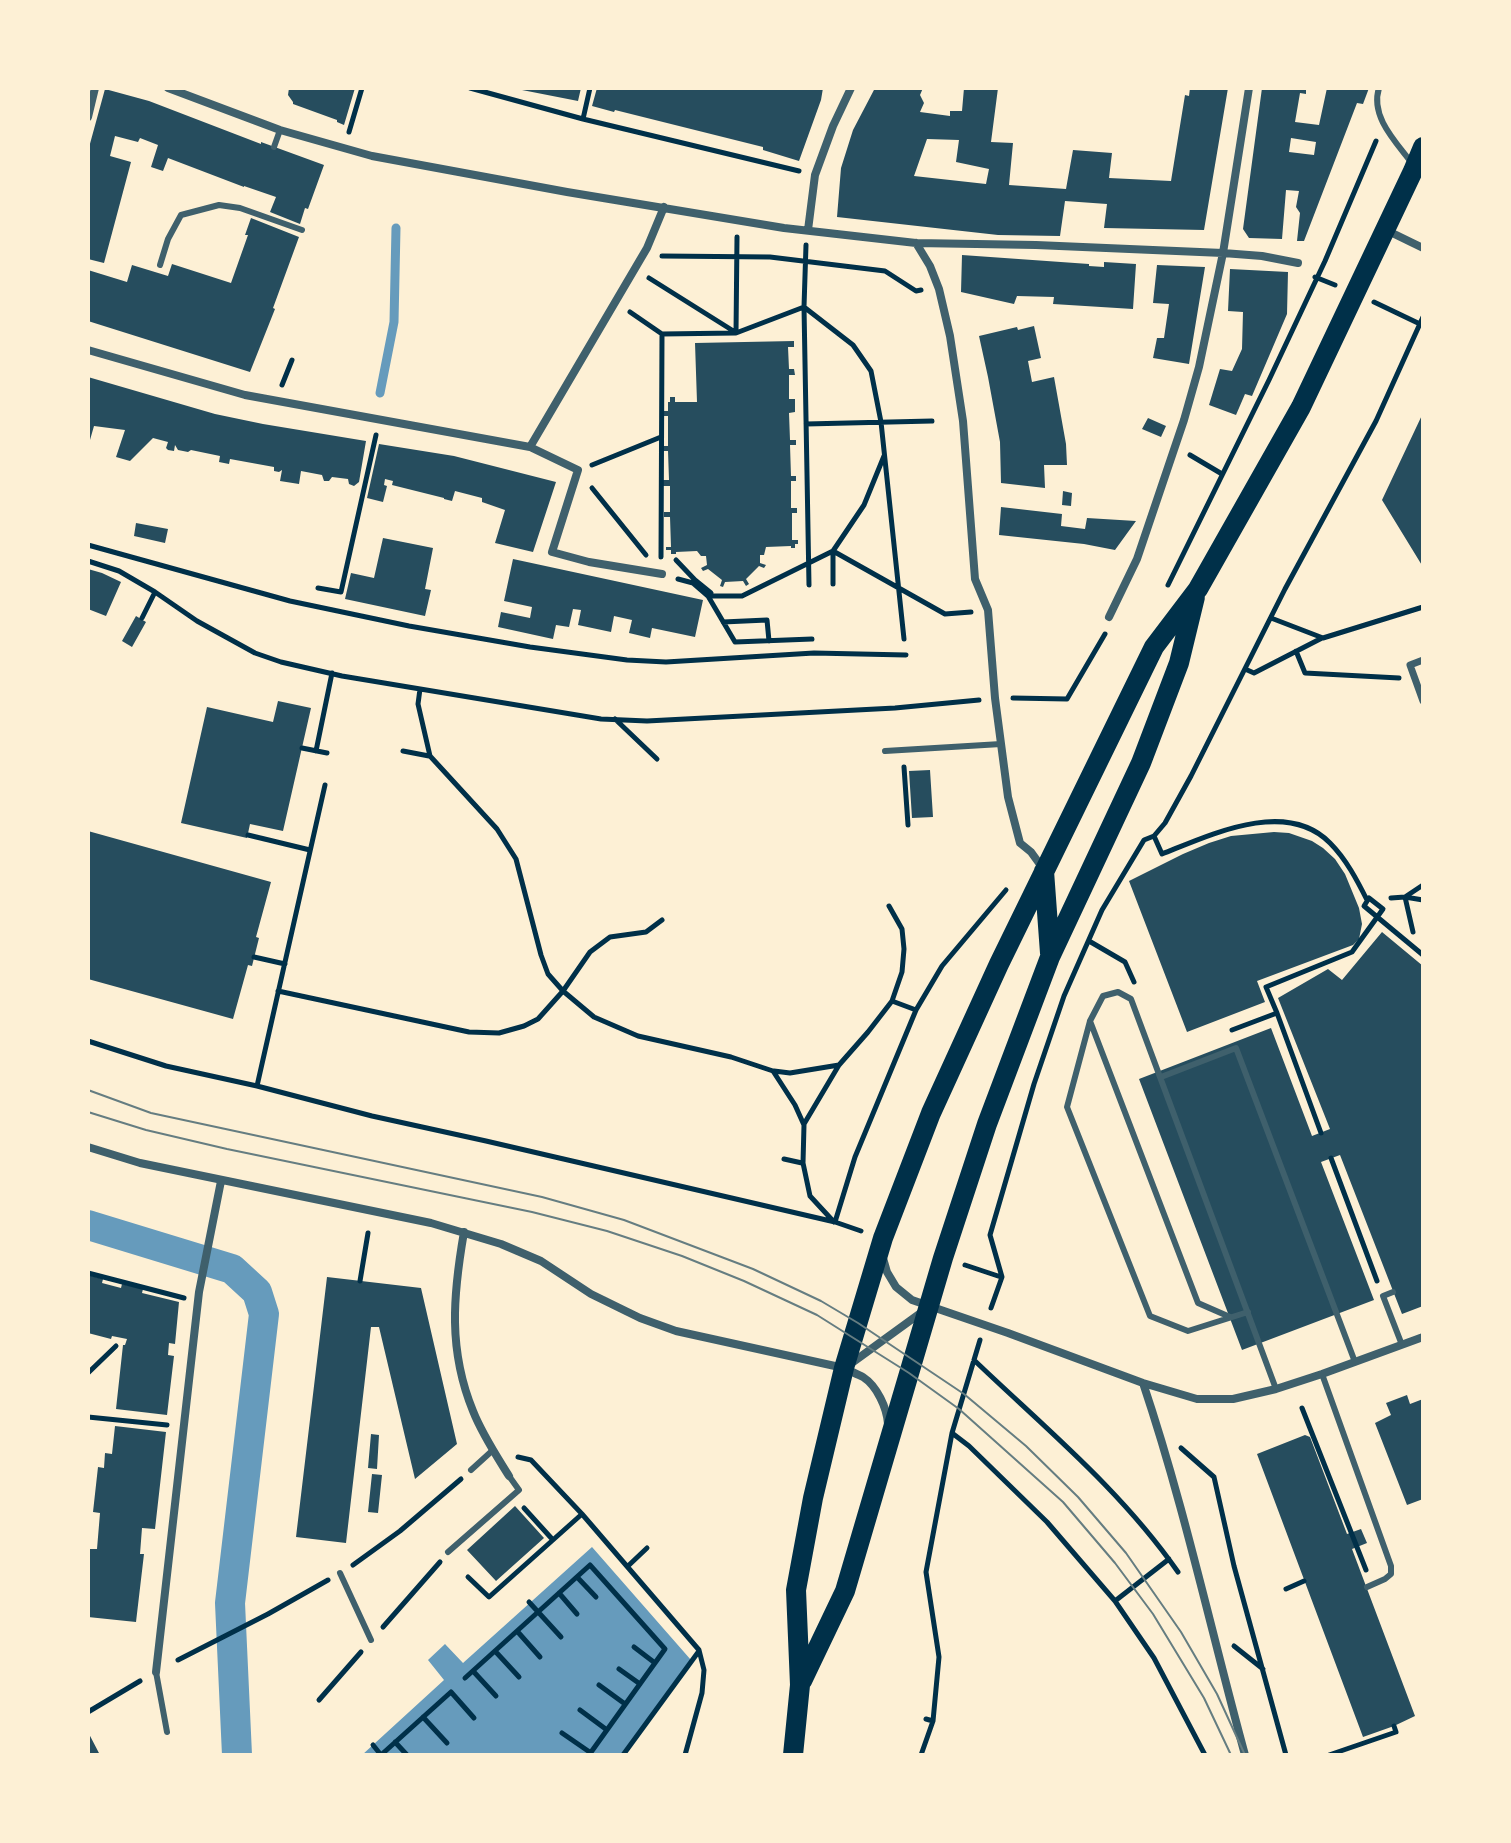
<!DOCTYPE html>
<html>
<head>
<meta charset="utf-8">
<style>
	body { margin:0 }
	#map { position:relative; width:1511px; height:1843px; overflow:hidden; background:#fdf0d5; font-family:Inter,sans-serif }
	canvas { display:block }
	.frame { position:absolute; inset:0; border:90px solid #fdf0d5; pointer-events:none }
</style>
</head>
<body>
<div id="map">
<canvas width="1511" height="1843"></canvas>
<div class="frame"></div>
</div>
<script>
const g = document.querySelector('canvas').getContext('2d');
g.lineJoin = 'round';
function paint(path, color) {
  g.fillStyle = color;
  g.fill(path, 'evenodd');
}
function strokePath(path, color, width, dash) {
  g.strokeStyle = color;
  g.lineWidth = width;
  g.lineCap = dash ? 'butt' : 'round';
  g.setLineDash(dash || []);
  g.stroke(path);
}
const water = new Path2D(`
	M592 1547 691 1660 621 1755H362L444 1680 428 1660 445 1644 463 1663Z`);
const stream = new Path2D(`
	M380 393 394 322 396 228`);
const canal = new Path2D(`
	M88 1225 232 1269 257 1292 264 1314 230 1603 237 1755`);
const building = new Path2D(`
	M289 88H355L344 125 337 122V120L293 104V102L288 95Z
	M522 88H581L578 101 522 90Z
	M597 88H823L821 100 799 161 763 150V147L615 110 614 112 592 106Z
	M875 88H923L920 95 924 103 920 112 950 116V111H962L964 88H998L991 142 1013 143 1009 185 1066 189 1073 150 1112 153 1109 178 1171 181 1185 95 1189 96 1190 88H1228L1204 230 1104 228 1107 204 1065 201 1060 236 998 235 837 217 841 168 853 130ZM927 139 959 140 956 162 989 169 986 184 914 176Z
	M1262 88H1306V94L1300 93 1295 122 1319 125 1327 88H1369L1363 104 1357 103 1304 241H1297L1300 213 1296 207 1299 191 1286 190 1282 239 1249 238 1243 229ZM1291 138 1316 142 1314 155 1289 152Z
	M105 89 149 101 261 144V142L324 165 308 209 305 208 300 224 270 212 276 197 244 186V187L168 158 163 171 151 167 158 145 140 138 138 142 115 136 110 156 131 162 104 263 88 259V151Z
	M251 218 299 237 273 308 275 309 250 372 88 321V270L127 282 132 265 168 276 172 264 231 283 248 235H245Z
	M962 255 1089 264V266L1104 267V262L1136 264 1133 309 1053 304 1054 297 1017 296 1014 304 961 292Z
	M1157 265 1205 267 1189 364 1153 358 1157 338H1164L1169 304 1153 303Z
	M1230 269 1288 272 1287 314 1252 396 1245 394 1236 415 1209 405 1220 369 1232 371 1242 349 1243 312 1228 311Z
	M1034 326 1041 358 1028 361 1032 382 1054 377 1066 444 1067 465H1044L1045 488 1001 483 1000 442 988 377 979 336 1017 327 1018 330Z
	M794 341V347H788L789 369H794L795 375H789V399H795V412L789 413 790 440H796V445H790L791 476H796V481H791V508H797V513H792V540H798V544H795V548H791V546L766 547 764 555H760V563L766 565 764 568 759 566 746 579 749 584 746 586 743 581 725 582 723 587 720 586 722 580 708 569 703 571 701 568 707 565 706 556H701L697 551 676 552V554H671V550H666V547H671L670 517H664V512H670V486H663V480H669L668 451H663V446H668V416H663L662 411H668V402H670V397H675V402H697L695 343Z
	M88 377 215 414 263 424 366 441 359 482 354 486 349 484 348 479 332 477 329 481H324L322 475 301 471 299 484 280 481 282 470 279 472 274 471V467L230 459 229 464 219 462 220 456 191 450 188 452 178 450 175 445 174 451 168 450 166 448 168 442 153 438 130 461 116 457 125 430 94 426 88 447Z
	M1423 413V567L1382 500Z
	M1148 418 1166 426 1161 437 1142 429Z
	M379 444 454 456 556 482 533 552 495 543 505 510 482 502V498L455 491 452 501 444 499V498L392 485 393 481 385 479 384 485 387 486 383 502 367 498Z
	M1063 491 1072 493 1071 506 1062 505Z
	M1001 507 1062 514 1061 526 1085 529 1087 518 1136 521 1115 550 1084 544 999 535Z
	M136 523 168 529 165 543 134 536Z
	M383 538 433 548 425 589 431 590 425 616 345 599 351 573 374 578Z
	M513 559 703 600 695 637 652 628 650 638 629 633 632 620 614 616 611 632 578 625 581 610 573 609 569 627 556 625 553 639 498 627 501 612 530 618 532 607 504 601Z
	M88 569 102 573 121 582 106 616 88 609Z
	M136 616 146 622 132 647 122 641Z
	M278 701 311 708 283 831 250 824 247 838 181 823 207 707 273 722Z
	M930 770 933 817 912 818 909 771Z
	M88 831 271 882 256 937 259 938 252 966 248 965 233 1019 88 979Z
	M1274 832 1289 833 1312 841 1323 848 1335 859 1345 874 1359 908 1362 924 1359 939 1353 945 1257 981 1265 1002 1187 1032 1129 881 1183 854 1209 843 1231 836Z
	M1382 932 1423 966V1306L1402 1314 1340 1155 1321 1162 1374 1300 1242 1350 1139 1079 1271 1028 1312 1136 1330 1129 1278 998 1328 969 1342 980Z
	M88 1275 103 1279 102 1283 121 1288 122 1284 143 1289 142 1293 179 1302 175 1344 169 1343 168 1355 174 1356 167 1415 116 1409 123 1345H125L127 1339 112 1336 111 1339 88 1333Z
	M327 1277 421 1288 457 1444 415 1479 379 1327H371L346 1543 296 1537Z
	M1407 1395 1410 1404 1423 1399V1499L1407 1505 1375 1423 1391 1415 1386 1403Z
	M115 1426 166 1432 155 1529 142 1528 140 1554H144L136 1622 88 1617V1549H97L100 1513 93 1512 98 1467 104 1468 105 1453 112 1454Z
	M371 1434 379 1435 377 1469 368 1468Z
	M1305 1435 1310 1437 1347 1534 1361 1529 1367 1543 1352 1549 1415 1716 1394 1726 1363 1737 1257 1454Z
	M372 1474 382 1475 378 1513 368 1512Z
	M515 1506 544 1538 496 1581 467 1550Z
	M88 1732 100 1755H88Z`);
const path = new Path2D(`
	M470 88 583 119 799 171
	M583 119 590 88
	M349 132 362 88
	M806 245 804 307 853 345 871 371 881 422 904 639
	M662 256 770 257 885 271 916 291 921 290
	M1315 277 1335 285
	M649 278 735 332
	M1374 302 1420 324
	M630 312 662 334
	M736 333 737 237
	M282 385 292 360
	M806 424 932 421
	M1190 455 1222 474
	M592 465 661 437
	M592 488 646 555
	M88 545 290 601 409 626 530 647 627 660 666 662 814 653 906 655
	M833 551 945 614 971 612
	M833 551V584
	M661 557 662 334 736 333 804 307 809 585
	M676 560 695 580 711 593 708 596 735 642 812 639
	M88 561 119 571 155 592 197 621 255 653 281 662 342 676 601 719 647 721 895 708 979 700
	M678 579 693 583 708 596H742L833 551 864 505 884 456
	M1168 585 1269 380 1325 261 1376 141
	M318 588 341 592 376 435
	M142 618 155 592
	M1271 618 1323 638 1423 607
	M723 622 767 620 769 641
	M1296 651 1305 673 1399 678
	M1245 669 1254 673 1322 638
	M420 689 418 704 430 756 497 829 516 859 541 955 548 974 563 991 594 1017 638 1036 731 1057 773 1071 795 1105 804 1125 803 1163 810 1196 834 1222
	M1013 698 1067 699 1105 634
	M615 719 657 759
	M302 748 327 753
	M316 751 332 673
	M403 751 429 756
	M904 767 908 825
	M248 835 310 850
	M1154 836 1162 854C1210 835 1286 798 1330 843 1346 859 1357 880 1367 900
	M1391 898 1405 897 1423 900
	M1413 932 1405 897 1423 885
	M1089 941 1125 962 1134 982
	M254 957 285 964
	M278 991 469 1032 499 1033 524 1026 538 1019 563 991 590 952 610 937 646 932 662 920
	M892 1001 916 1010
	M1277 1013 1266 987 1352 952 1383 909 1369 898 1364 906 1423 955
	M1232 1030 1277 1013 1321 1133
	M88 1041 166 1066 257 1086 372 1116 486 1141 835 1222 861 1231
	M774 1071 790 1073 839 1065
	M257 1086 325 785
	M804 1124 839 1065 868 1032 892 1001 902 972 904 949 902 929 889 906
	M1331 1158 1377 1281
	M784 1159 802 1163
	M835 1222 855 1157 916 1010 942 966 1006 890
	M965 1265 1001 1277
	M88 1273 184 1298
	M360 1281 368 1233
	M991 1308 1002 1277 990 1235 1034 1084 1064 996 1102 910 1144 840 1154 836 1165 823 1191 776 1285 589 1376 421 1423 317
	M974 1360C1045 1428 1121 1490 1178 1572
	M88 1373 116 1346
	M1302 1408 1366 1570
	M88 1417 167 1425
	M952 1433 969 1446 1047 1522 1115 1601 1154 1658 1205 1755
	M1181 1448 1214 1477 1234 1566 1286 1755
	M518 1457 531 1460 582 1514 699 1650 704 1670 702 1693 685 1755
	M524 1508 553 1540
	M353 1565 400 1531 461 1479
	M628 1566 647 1548
	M468 1577 489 1597 582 1514
	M577 1577 596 1597
	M1286 1589 1304 1581
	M559 1593 577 1614
	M1115 1601 1169 1559
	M529 1602 561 1637
	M268 1614 328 1580
	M383 1627 440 1562
	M517 1631 540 1657
	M1234 1646 1263 1669
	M634 1647 655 1663
	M495 1651 519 1677
	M178 1660 268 1614
	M619 1669 640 1684
	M473 1671 496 1696
	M465 1678 590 1565 665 1649 589 1755
	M599 1685 625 1704
	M319 1700 361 1652
	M580 1710 607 1730
	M88 1712 140 1681
	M423 1717 447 1743
	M926 1719 933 1721 939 1657 926 1572 952 1433 980 1340
	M562 1733 591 1753
	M395 1742 407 1755
	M373 1745 381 1755
	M381 1755 451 1692 474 1718
	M623 1755 699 1651
	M921 1755 933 1721
	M1329 1755 1396 1732 1394 1726`);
const service = new Path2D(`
	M1379 88C1370 116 1395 141 1411 162
	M274 147 280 130
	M160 265 168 239 181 215 219 205 240 208 302 230
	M885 751 1001 744
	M1090 1021 1198 1303 1230 1317
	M1161 1077 1236 1048 1355 1362
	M1393 1292 1383 1296 1402 1345
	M1248 1312 1188 1331 1150 1316 1067 1107 1090 1021 1103 996 1118 992 1131 999 1276 1389
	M1322 1374 1391 1566V1574L1385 1579 1367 1587
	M471 1470 493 1450
	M448 1552 519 1490 509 1476
	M340 1573 371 1640
	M156 1672 167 1732`);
const pedestrian = new Path2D(`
	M1423 660 1410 665 1423 701`);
const minor = new Path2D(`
	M168 88 280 130 372 156 567 192 784 228 916 243 1036 245 1223 253 1262 256 1298 263
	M88 117 95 88
	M808 230 815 175 833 126 851 88
	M1386 230 1423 248
	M916 243 930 266 939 289 950 336 963 421 975 579 988 610 995 698 1008 797 1020 843 1031 852 1044 870
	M88 350 245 395 530 447 578 470 552 552 589 562 662 574
	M530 447 647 248 664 207
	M1109 617 1137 559 1184 420 1199 367 1223 253 1249 88
	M88 1147 140 1163 431 1223 501 1244 541 1261 591 1294 640 1318 676 1331 844 1368C850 1371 857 1374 863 1377 877 1386 887 1408 888 1424
	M464 1232C453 1295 448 1350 473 1411 482 1434 496 1455 509 1476
	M883 1258 887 1272 896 1287 912 1300 1008 1333 1143 1383 1197 1399H1233L1276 1389 1322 1374 1423 1337
	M849 1365 922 1312
	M1143 1383C1184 1505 1211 1631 1245 1755
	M156 1672 199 1292 221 1181`);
const primary = new Path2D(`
	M1044 871 1050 953
	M802 1681 845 1591 943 1258 987 1124 1050 957 1141 763 1179 663 1195 597
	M793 1755 800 1685 796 1590 813 1498 844 1368 883 1238 931 1113 999 964 1154 647 1198 589 1301 407 1413 171 1423 147`);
const tram = new Path2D(`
	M88 1090 151 1113 542 1197 624 1220 753 1269 821 1301 858 1323 964 1394 1026 1446 1078 1497 1126 1553 1181 1632 1217 1694 1245 1755
	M88 1112 146 1130 227 1149 532 1212 607 1231 682 1256 744 1281 817 1315 909 1373 959 1409 1063 1502 1115 1563 1153 1614 1204 1698 1231 1755`);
paint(water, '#669bbc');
strokePath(stream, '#669bbc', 9);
strokePath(canal, '#669bbc', 30);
paint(building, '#264d5e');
strokePath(path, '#003049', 5);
strokePath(service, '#3f606c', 6);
strokePath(pedestrian, '#3f606c', 7);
strokePath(minor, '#3f606c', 8);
strokePath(primary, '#003049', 20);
strokePath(tram, '#657d81', 2);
</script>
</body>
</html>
